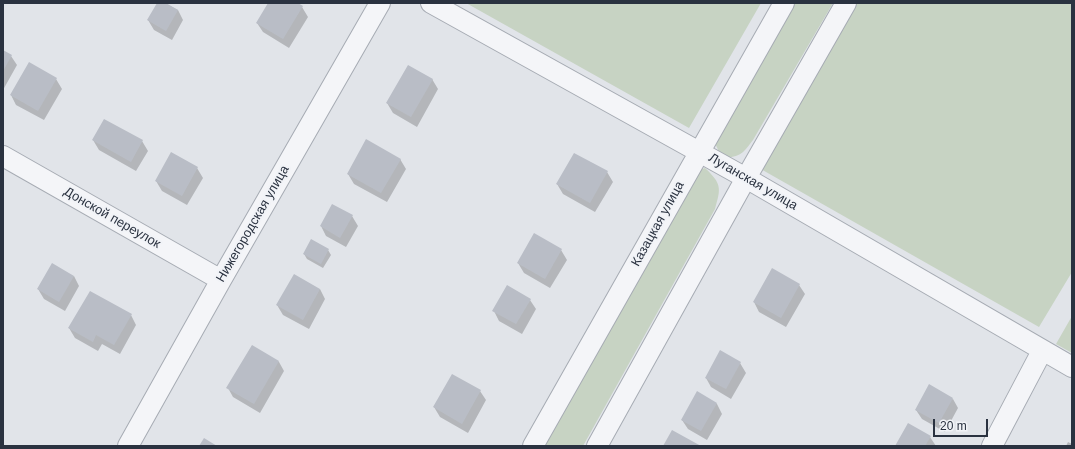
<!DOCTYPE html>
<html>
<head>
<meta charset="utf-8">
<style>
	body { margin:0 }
	#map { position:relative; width:1075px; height:449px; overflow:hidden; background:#e1e4e9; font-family:Helvetica,sans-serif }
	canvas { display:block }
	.frame { position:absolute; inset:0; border:4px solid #2a3240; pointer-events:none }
	.scale { position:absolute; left:933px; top:419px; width:55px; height:18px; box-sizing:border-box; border:2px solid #2a3240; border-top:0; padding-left:5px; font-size:12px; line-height:14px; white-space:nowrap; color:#2a3240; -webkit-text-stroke:3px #f1f3f7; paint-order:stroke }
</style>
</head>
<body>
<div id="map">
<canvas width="1075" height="449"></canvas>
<div class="frame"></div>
<div class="scale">20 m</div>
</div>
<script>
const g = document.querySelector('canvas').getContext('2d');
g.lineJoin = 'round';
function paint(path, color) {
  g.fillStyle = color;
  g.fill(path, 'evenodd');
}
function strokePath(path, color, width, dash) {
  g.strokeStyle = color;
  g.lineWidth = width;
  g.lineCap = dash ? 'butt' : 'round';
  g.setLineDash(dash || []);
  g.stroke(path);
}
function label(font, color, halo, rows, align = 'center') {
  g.font = font + ' Helvetica,sans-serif';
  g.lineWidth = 4;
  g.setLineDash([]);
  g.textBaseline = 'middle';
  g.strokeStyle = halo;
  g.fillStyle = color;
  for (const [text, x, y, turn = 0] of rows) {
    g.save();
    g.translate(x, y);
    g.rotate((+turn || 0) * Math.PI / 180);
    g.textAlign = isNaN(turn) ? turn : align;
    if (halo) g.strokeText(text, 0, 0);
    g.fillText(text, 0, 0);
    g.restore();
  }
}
const green = new Path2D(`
	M466 3H761L689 128Z
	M791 3H833L753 140C743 153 741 157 723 158L719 152 715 143Z
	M857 3H1072V272L1039 327 759 168Z
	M705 168C722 184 721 188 715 209L583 446H540L697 171Z
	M1072 316V353L1056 344Z`);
const shadow = new Path2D(`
	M158 3H164L178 10 183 20 172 40 154 30 148 20Z
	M269 3H296L302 7 308 17 289 48 263 32 257 23Z
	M3 51 11 56 17 65 3 90Z
	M56 79 62 89 44 120 16 105 11 95Z
	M432 79 438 89 417 127 393 113 387 103Z
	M93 140 142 141 148 151 136 171 99 150Z
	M400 159 406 169 387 202 354 184 348 174Z
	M197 168 203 178 187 205 162 191 156 181Z
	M607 172 613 182 595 212 563 194 557 184Z
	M352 216 358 226 346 247 326 236 321 226Z
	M328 250 331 255 323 268 307 259 304 254Z
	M561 250 567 260 550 288 524 273 518 263Z
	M74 276 79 286 65 311 44 299 38 289Z
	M799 285 805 294 786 327 759 312 754 302Z
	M320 289 325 299 309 329 283 315 277 305Z
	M530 300 536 309 522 334 499 321 494 311Z
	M131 315 136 325 120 354 102 344 98 351 75 338 69 328Z
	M252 346 279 362 284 371 260 413 233 397 228 388Z
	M740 363 746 373 731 399 711 387 706 378Z
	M480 391 486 400 468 433 440 417 434 407Z
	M698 393 717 404 722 414 707 440 688 429 682 420Z
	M953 399 958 408 945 432 922 419 916 410Z
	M930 437 936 446H896Z
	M1068 442 1072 444V446H1066Z`);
const building = new Path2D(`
	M157 3H166L178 10 166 31 147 20Z
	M268 3H298L303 6 283 39 256 23Z
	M3 50 12 55 3 71Z
	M29 62 57 78 38 111 10 95Z
	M408 65 433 79 411 117 386 103Z
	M104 119 143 140 131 162 92 140Z
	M366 139 401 159 381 193 347 174Z
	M171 152 198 167 182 196 155 181Z
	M574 153 608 171 590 203 556 184Z
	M332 204 353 215 340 238 320 226Z
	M534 233 562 249 545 279 517 263Z
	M311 239 329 249 321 264 303 254Z
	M52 263 74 276 59 302 37 289Z
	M772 268 800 284 781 318 753 302Z
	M294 274 320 289 303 320 276 305Z
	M507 285 531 299 516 324 492 311Z
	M90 291 132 314 114 345 96 335 93 342 68 328Z
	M252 345 279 361 254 404 226 388Z
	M720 350 741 362 726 389 705 378Z
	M452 374 481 390 462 424 433 407Z
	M929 384 953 398 939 423 915 410Z
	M697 391 717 403 701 431 681 420Z
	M908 423 931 436 925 446H895Z
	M672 430 701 446H663Z
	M204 438 217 446H199Z`);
const minor = new Path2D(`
	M431 3 746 178 1072 367
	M3 156 221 280
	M128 446 221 280 380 3
	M533 446 784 3
	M597 446 746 178 846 3
	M992 446 1042 351`);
const streetNames = [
	["Луганская улица",753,182,30],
	["Донской переулок",112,218,30],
	["Нижегородская улица",253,224,-60],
	["Казацкая улица",658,224,-61]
];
paint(green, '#c7d3c3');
paint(shadow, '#0003');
paint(building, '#b9bdc6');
strokePath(minor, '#a6abb3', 22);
strokePath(minor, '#f4f5f8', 20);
label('13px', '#2a3240', '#f1f3f7', streetNames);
</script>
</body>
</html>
